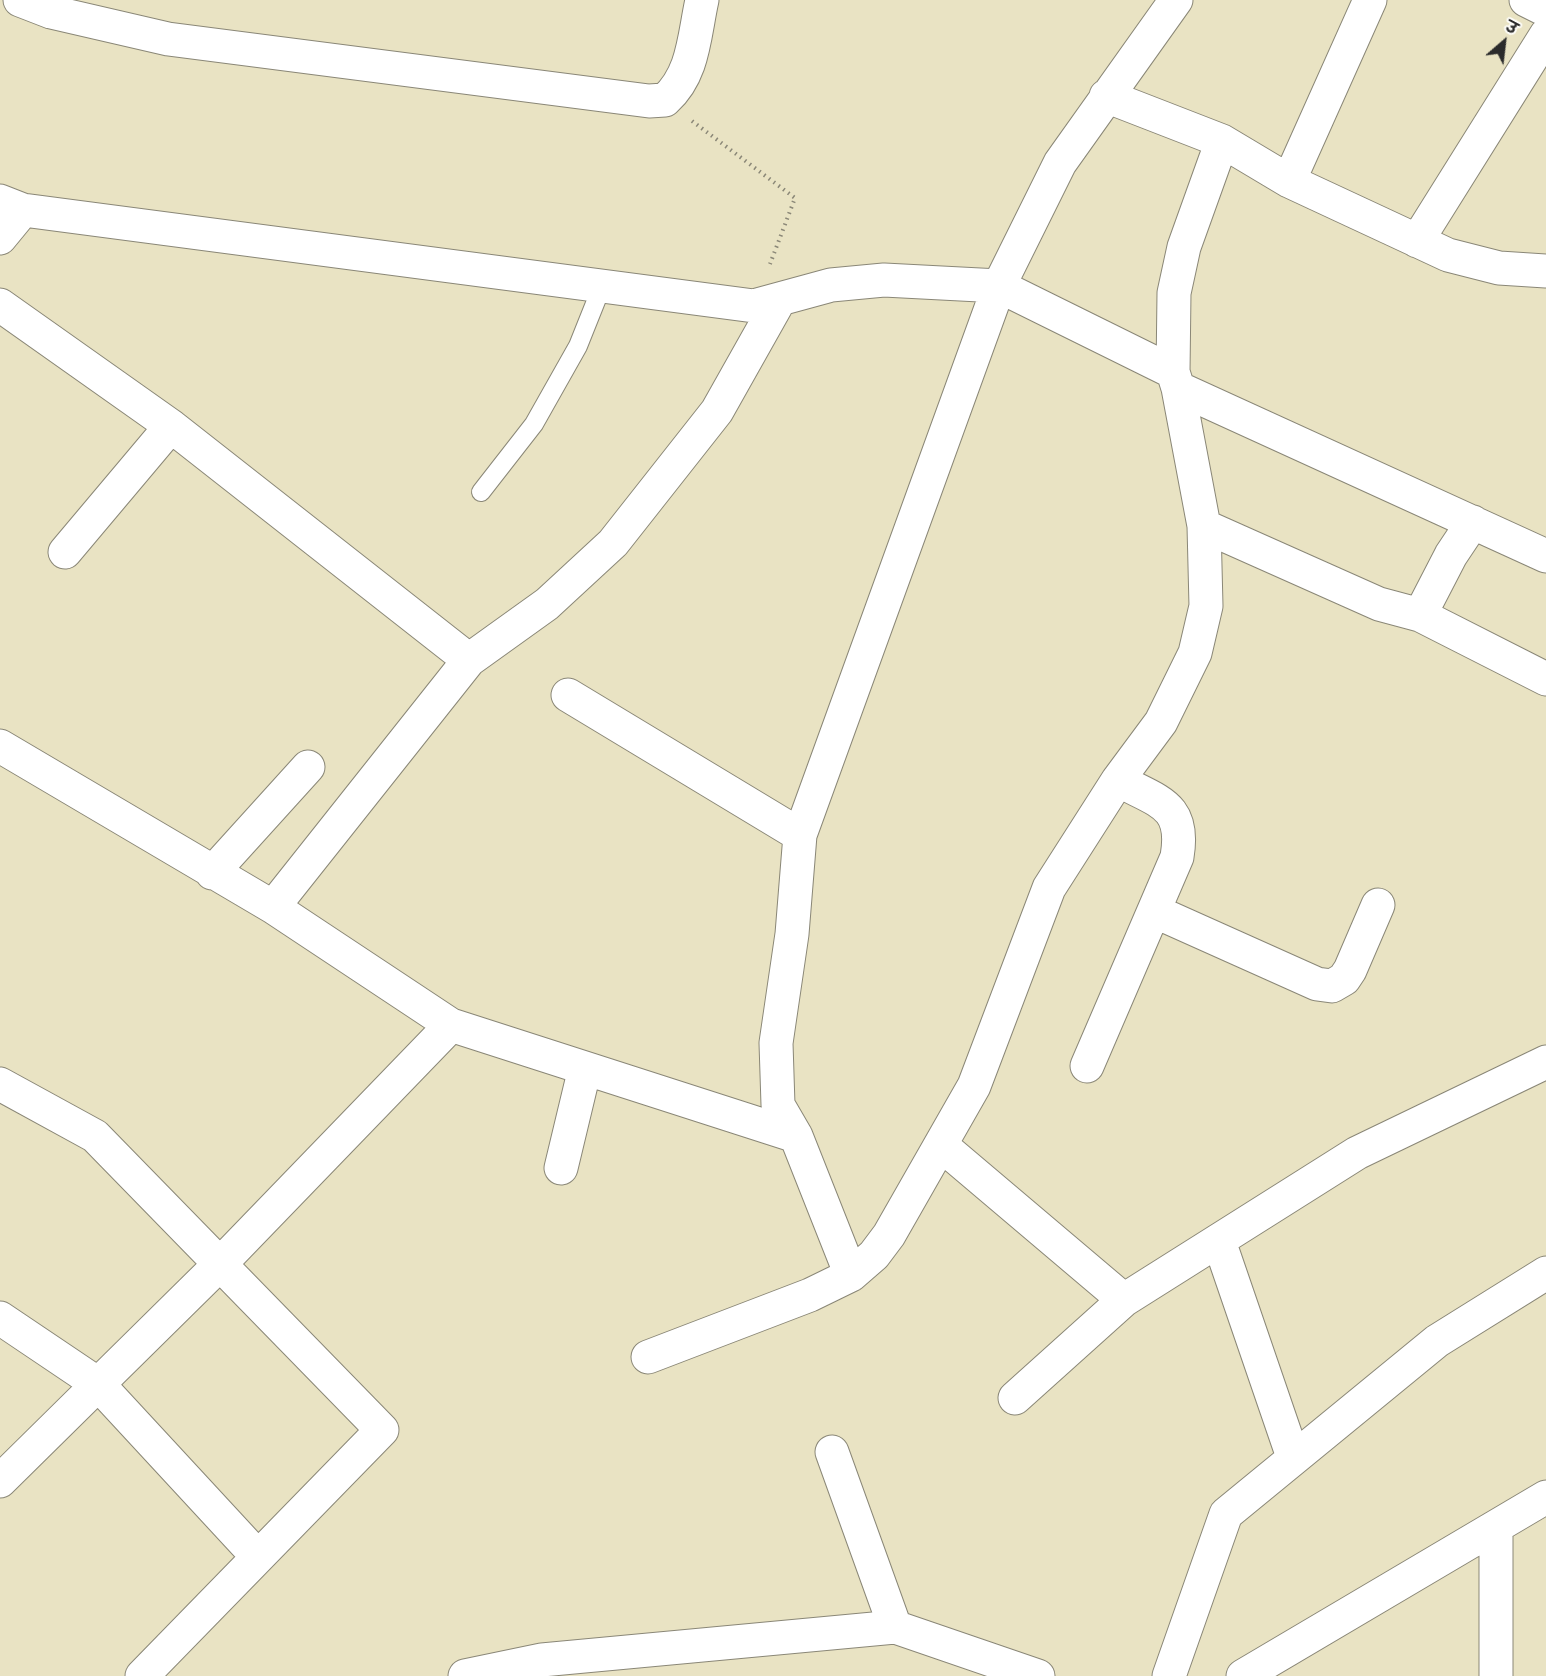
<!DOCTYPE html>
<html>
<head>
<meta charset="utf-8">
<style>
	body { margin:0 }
	#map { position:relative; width:1546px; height:1676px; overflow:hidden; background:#e9e3c3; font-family:"Playpen Sans","Playpen Sans Deva",sans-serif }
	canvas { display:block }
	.north { position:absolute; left:1474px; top:12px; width:60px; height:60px; -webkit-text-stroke:4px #fdfcf7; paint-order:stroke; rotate:28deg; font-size:16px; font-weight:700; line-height:24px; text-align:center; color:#2b2b2b }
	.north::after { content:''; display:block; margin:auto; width:21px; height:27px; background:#2b2b2b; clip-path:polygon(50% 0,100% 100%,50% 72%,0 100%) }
</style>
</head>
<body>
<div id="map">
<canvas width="1546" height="1676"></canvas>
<div class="north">उ</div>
</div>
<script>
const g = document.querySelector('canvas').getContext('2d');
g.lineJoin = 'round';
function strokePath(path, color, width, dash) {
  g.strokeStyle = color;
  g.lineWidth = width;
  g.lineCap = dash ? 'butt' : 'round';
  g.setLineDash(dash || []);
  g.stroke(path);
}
const path = new Path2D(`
	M692 121 795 198 770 264`);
const lane = new Path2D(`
	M481 492 534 424 578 346 602 286`);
const street = new Path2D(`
	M20 0 51 12 168 39 649 101 665 100C694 74 694 36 702 0
	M1526 0 1546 10
	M1106 96 1222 141 1289 181 1448 255 1499 268 1546 271
	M1289 181 1370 0
	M0 201 23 210 754 306 831 285 884 280 999 286 1060 163 1176 0
	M0 238 23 210
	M1417 241 1546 35
	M0 305 171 426 469 660
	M1173 372 1174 293 1184 247 1222 141
	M1204 526 1379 604 1420 615 1451 555 1473 522
	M65 552 171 426
	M1420 615 1546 679
	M568 695 800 835
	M0 746 273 907 451 1025 796 1136 851 1275 874 1255 889 1235 974 1086 1049 888 1118 780 1161 722 1195 653 1206 606 1204 526 1178 388
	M212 873 308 767
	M273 907 469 660 547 604 613 543 717 411 780 299
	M1154 911 1317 984 1332 986 1344 979 1350 970 1378 905
	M1087 1066 1177 857C1186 804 1158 802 1118 780
	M0 1084 95 1136 382 1430 142 1676
	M796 1136 778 1105 776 1043 792 934 800 835 999 286 1173 372 1178 388 1546 556
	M941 1145 1124 1300
	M561 1168 585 1068
	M1219 1241 1293 1457
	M0 1318 98 1384 258 1557
	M648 1357 810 1295 851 1275
	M1015 1398 1124 1300 1357 1153 1546 1062
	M832 1452 895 1627
	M0 1481 221 1263 451 1025
	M465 1676 542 1660 895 1627 1038 1676
	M1169 1676 1226 1514 1437 1341 1546 1273
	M1243 1676 1546 1497
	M1496 1676V1529`);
strokePath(lane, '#8a8777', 20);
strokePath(street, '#8a8777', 35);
strokePath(path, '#8a8777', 4, [1.5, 4.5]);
strokePath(lane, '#fff', 18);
strokePath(street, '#fff', 33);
</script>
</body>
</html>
